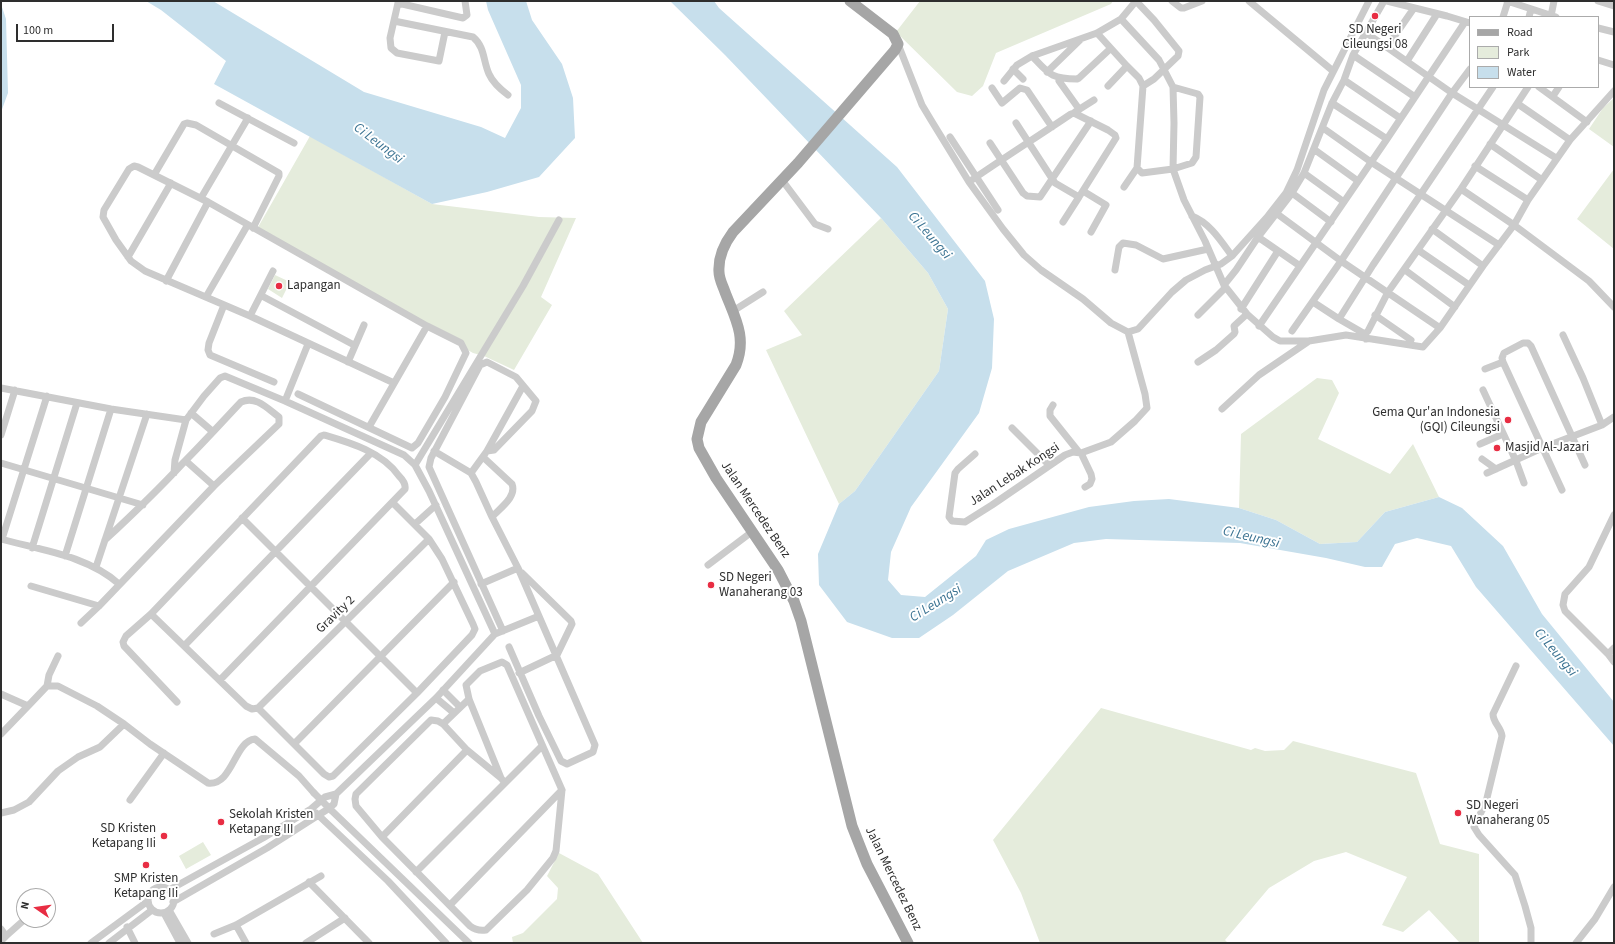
<!DOCTYPE html>
<html>
<head>
<meta charset="utf-8">
<style>
	body { margin:0 }
	#map { position:relative; width:1615px; height:944px; overflow:hidden; background:#fff; font-family:"Source Sans 3",sans-serif }
	canvas { display:block }
	.frame { position:absolute; inset:0; border:2px solid #2e2e2e; pointer-events:none }
	.legend { position:absolute; left:1469px; top:16px; width:130px; height:72px; box-sizing:border-box; background:#fff; border:1px solid #ababab; margin:0; padding:5px 7px; list-style:none; font-size:12px; color:#2e2e2e }
	.legend li { display:flex; align-items:center; gap:8px; height:20px }
	.legend b { width:20px; border:1px solid #ababab }
	.north { position:absolute; left:16px; top:888px; width:40px; height:40px; box-sizing:border-box; background:#fff; border:1px solid #ababab; border-radius:50%; rotate:283deg; font-size:11px; font-weight:700; line-height:16px; text-align:center; color:#2e2e2e }
	.north::after { content:''; display:block; margin:auto; width:14px; height:18px; background:#e82d43; clip-path:polygon(50% 0,100% 100%,50% 72%,0 100%) }
	.scale { position:absolute; left:16px; top:24px; width:98px; height:18px; box-sizing:border-box; border:2px solid #2e2e2e; border-top:0; padding-left:5px; font-size:12px; line-height:14px; white-space:nowrap; color:#2e2e2e; -webkit-text-stroke:3px #fff; paint-order:stroke }
</style>
</head>
<body>
<div id="map">
<canvas width="1615" height="944"></canvas>
<div class="frame"></div>
<ul class="legend">
<li><b style="height:5px;background:#a6a6a6"></b>Road</li>
<li><b style="height:11px;background:#e5ecdc"></b>Park</li>
<li><b style="height:11px;background:#c7dfec"></b>Water</li>
</ul>
<div class="north">N</div>
<div class="scale">100 m</div>
</div>
<script>
const g = document.querySelector('canvas').getContext('2d');
g.lineJoin = 'round';
function paint(path, color) {
  g.fillStyle = color;
  g.fill(path, 'evenodd');
}
function strokePath(path, color, width, dash) {
  g.strokeStyle = color;
  g.lineWidth = width;
  g.lineCap = dash ? 'butt' : 'round';
  g.setLineDash(dash || []);
  g.stroke(path);
}
function label(font, color, halo, rows, align = 'center') {
  g.font = font + ' "Source Sans 3",sans-serif';
  g.lineWidth = 4;
  g.setLineDash([]);
  g.textBaseline = 'middle';
  g.strokeStyle = halo;
  g.fillStyle = color;
  for (const [text, x, y, turn = 0] of rows) {
    g.save();
    g.translate(x, y);
    g.rotate((+turn || 0) * Math.PI / 180);
    g.textAlign = isNaN(turn) ? turn : align;
    if (halo) g.strokeText(text, 0, 0);
    g.fillText(text, 0, 0);
    g.restore();
  }
}
const green = new Path2D(`
	M920 1H1113L1111 4 996 53 983 86 972 96 957 92 896 32Z
	M1614 98V147L1589 129 1603 108Z
	M310 136 432 204 539 217 576 218 541 297 552 305 514 370 484 356 473 353 257 229Z
	M1614 169V249L1577 219Z
	M881 218 928 273 948 309 939 371 855 491 839 504 766 350 802 335 784 311Z
	M275 275 290 282 282 298 268 289Z
	M1317 378 1332 380 1339 393 1318 439 1390 474 1413 444 1439 497 1385 512 1357 542 1320 544 1276 520 1239 508 1241 434Z
	M1101 708 1251 750 1255 748 1265 751 1284 750 1293 741 1416 773 1440 844 1479 854V943H1460L1429 910 1403 932 1382 925 1407 877 1346 852 1314 861 1269 888 1225 940 1228 943H1040L1021 893 993 840Z
	M203 842 211 855 186 869 179 856Z
	M559 853 598 874 643 943H513L512 937 523 933 557 899 558 888 547 876Z`);
const water = new Path2D(`
	M146 1H213L364 92 481 127 505 138 521 108V85L488 10 486 1H526L532 20 562 64 573 98 575 138 539 177 487 192 432 204 214 84 226 61 161 10Z
	M670 1H714L719 8 897 167 985 281 994 319 992 368 979 413 911 507 891 552 888 580 901 595 925 597 976 556 986 540 1009 529 1089 507 1134 501 1169 499 1239 508 1276 520 1320 544 1357 542 1385 512 1439 497 1462 508 1503 546 1542 614 1614 702V746L1476 587 1451 546 1417 538 1395 544 1382 567H1365L1326 558 1240 543 1106 539 1074 543 1008 571 953 615 919 638H892L847 622 819 585 818 554 839 504 855 491 939 371 948 309 928 273 881 218 725 55Z
	M1 4 6 19 8 93 1 112Z`);
const street = new Path2D(`
	M398 1V3L463 18 467 15 465 1
	M1172 1 1181 8H1184L1202 1
	M1249 1 1333 71
	M1387 1 1447 16 1470 23
	M1507 1 1556 17
	M1598 1 1614 6
	M398 3 390 38 391 48 397 53 439 61 445 32
	M1551 16 1554 1
	M1503 17 1508 1
	M1529 17 1531 9
	M1121 19 1136 1 1154 20 1179 51 1178 56 1154 79 1143 86 1137 168 1142 173 1173 169 1192 163 1196 157 1200 97 1198 94 1173 87
	M394 21 473 37C485 47 483 61 489 74 493 83 500 89 508 95
	M1598 28 1614 32
	M1365 32 1452 93 1556 158
	M1097 33 1127 66 1139 78 1143 86
	M898 44 922 105 931 120 969 182 1003 229 1024 255 1041 270 1083 299 1111 323 1128 332 1138 329 1172 292 1186 280 1205 270 1221 264 1232 256 1268 216 1286 193 1297 170 1324 90 1369 1
	M1387 47 1414 8
	M1353 55 1415 97
	M1032 56C1049 74 1051 79 1077 79L1079 78 1110 49
	M1598 60 1614 65
	M1407 61 1437 14
	M1013 69 1023 79
	M1047 72 1080 40
	M1344 80 1400 118
	M1004 81 1017 65 1032 56 1097 33 1121 19 1159 60 1173 87 1174 123 1173 169 1184 200 1205 241 1224 285 1247 314 1273 337 1280 341H1309L1346 335 1423 347 1440 328 1483 266 1514 225 1528 200 1570 140 1614 91
	M1059 81 1079 109
	M1108 86 1127 66
	M1539 87 1587 122
	M992 88 1002 103 1020 88 1027 90 1052 127
	M1553 96 1559 87
	M219 103 294 143
	M1332 103 1387 139
	M1518 104 1570 140
	M1075 112 1094 100
	M1323 128 1371 162 1499 245
	M950 137 998 210
	M990 143 1023 193 1027 196 1040 197 1091 121
	M1490 144 1542 180
	M1315 150 1358 181
	M1475 166 1528 200
	M1304 173 1344 202
	M154 175 184 124 187 123 196 125 279 173V176L253 228
	M782 180 815 224 828 229
	M969 182C1002 159 1037 137 1071 114L1074 113 1108 130 1115 135 1116 138 1079 197 1055 183 1053 180 1016 123
	M1124 187 1137 168
	M1461 189 1514 225 1589 281 1614 307
	M1083 191 1106 205 1091 232
	M1292 193 1331 222
	M201 198 248 118
	M1276 213 1341 261 1440 328
	M1192 216C1210 223 1221 241 1232 256
	M1063 222 1079 197
	M1432 229 1483 266
	M1258 237 1300 266
	M1418 250 1469 285
	M128 257 171 183
	M1115 270 1119 247 1123 243 1136 245 1163 259 1208 249
	M1405 270 1455 307
	M166 281 208 202
	M1224 285 1236 270 1258 237 1292 193 1304 173 1332 103 1344 80 1353 55 1384 1
	M262 296 354 345
	M206 297 247 226
	M1313 302 1339 319 1365 334
	M224 305 209 343 208 350 210 355 274 382
	M1241 309 1278 251
	M733 311 763 292
	M1198 315 1225 288
	M1375 315 1411 340
	M250 316 273 271
	M1339 319 1373 265 1493 87
	M1259 326 1387 139 1465 22
	M1292 331 1341 261 1452 93 1470 69
	M1563 335 1583 378 1602 425
	M1366 339 1365 334 1368 331 1388 292 1461 189 1528 87
	M348 362 364 325
	M1198 362 1216 350 1234 334 1235 332 1234 326 1247 314
	M1485 369 1503 362
	M1 388 111 409 186 420
	M1483 390 1516 461 1524 483
	M298 394 412 448 418 443 445 397 466 353 461 343 427 326 208 202 138 167 134 166 129 169 104 210 103 217 116 240 131 261 145 271 250 316 394 383
	M285 401 308 344
	M1053 405 1050 410V416L1078 451
	M1222 409 1259 375 1309 341
	M191 413 212 431
	M369 427 427 326
	M1012 428 1049 465
	M1 435 15 390
	M1480 444 1503 434
	M434 451 471 473 476 482 492 517 518 568 595 745 593 752 567 764 561 761 539 716 509 647
	M487 451 523 386
	M1081 453 1091 474 1092 479 1090 484 1085 487
	M975 454 958 469 955 473 949 517 952 521 965 522 992 505 1065 455 1073 452 1081 453 1111 442 1135 421 1147 408 1145 394 1128 332
	M483 457 512 484C517 497 500 508 492 517
	M1482 459 1496 469
	M186 461 214 486
	M1 463 143 505
	M415 465 523 286 559 220
	M174 473 175 460 186 420 204 396 220 378 225 376 285 401 404 455 415 465 429 491 495 634
	M471 473 487 451 494 450 532 411 536 401 516 377 487 362 480 365 431 458 429 467 503 631
	M1487 473 1542 448 1602 425 1614 417
	M1562 490 1503 362 1502 358 1504 353 1523 343H1528L1531 346 1585 465
	M1614 515 1589 567 1565 594 1563 605 1565 611 1608 654 1614 662
	M242 518 417 693
	M415 524 436 505
	M1 539C41 550 88 556 119 584
	M2 539 47 396
	M32 548 77 403
	M65 556 111 409
	M708 565 753 531
	M96 567 147 414
	M481 584 518 568
	M31 586 99 606
	M151 614 246 706 252 709 258 708 324 774 329 777 333 776 417 693 472 635 475 629 473 624 442 559 429 539 393 503
	M81 623 99 606 214 486 279 424V417C268 409 256 395 241 402 222 422 204 442 184 462 159 489 133 514 105 540
	M185 645 371 453
	M1608 654 1614 648
	M1516 666 1493 714C1493 723 1501 727 1502 736L1486 802 1474 827 1479 835 1515 875 1525 906 1531 928V943
	M519 673 557 655 572 624 571 621 522 573
	M47 686 49 675 58 656
	M443 690 460 707
	M1 694 28 706 47 686H58L97 706 124 724 150 744 208 783C233 786 234 741 255 739L299 776 314 793
	M436 698 454 713
	M177 702 124 646 123 642 126 636 151 614 321 436 324 435C351 443 382 452 399 476 403 480 406 484 405 489L220 680
	M258 708 429 539
	M443 724 469 699
	M1 734 28 706
	M294 744 454 582
	M501 778 469 699 466 685 480 671 502 662 507 665 562 790 556 851 553 858 527 890 486 930C479 931 475 930 470 926L382 837 356 806 355 799 356 794 431 720 438 721 443 724 467 750 501 778 504 782
	M130 800 164 753
	M331 810 469 943
	M1 813 14 810 29 802 58 771 78 757 100 747 124 724
	M316 813 388 881 446 943
	M382 837 467 750
	M416 872 542 746
	M309 882 369 943
	M148 900a13 13 0 1 1 26 0a13 13 0 1 1-26 0Z
	M169 890 263 838 311 809 325 797 336 794
	M173 902 267 848 328 809 334 804 336 794 436 698 495 634 539 616
	M450 905 562 790
	M169 910 188 943
	M164 913 180 943
	M236 925 246 943
	M127 927 135 943
	M1 929 6 936 1 941
	M214 934 236 925 321 876
	M6 936 24 920
	M91 943 148 901
	M109 943 152 910
	M306 943 345 918
	M1576 943 1595 919 1614 887`);
const primary = new Path2D(`
	M850 1 893 34 898 44 895 50 798 163 733 232C724 244 718 257 719 272 719 279 723 286 725 292 735 318 747 337 736 365L701 422 697 439 699 448 716 478 778 570 794 601 801 621 852 826 867 864 908 943`);
const streetBridge = new Path2D(`
	M314 793 331 810`);
const markers = [
	[1375,16,4,"#e82d43"],
	[279,286,4,"#e82d43"],
	[1508,420,4,"#e82d43"],
	[1497,448,4,"#e82d43"],
	[711,585,4,"#e82d43"],
	[1458,813,4,"#e82d43"],
	[221,822,4,"#e82d43"],
	[164,836,4,"#e82d43"],
	[146,865,4,"#e82d43"]
];
const poiNames = [
	["SD Negeri",1375,30,"center"],
	["Cileungsi 08",1375,45,"center"],
	["Lapangan",287,286],
	["Gema Qur'an Indonesia",1500,413,"right"],
	["(GQI) Cileungsi",1500,428,"right"],
	["Masjid Al-Jazari",1505,448],
	["SD Negeri",719,578],
	["Wanaherang 03",719,593],
	["SD Negeri",1466,806],
	["Wanaherang 05",1466,821],
	["Sekolah Kristen",229,815],
	["Ketapang III",229,830],
	["SD Kristen",156,829,"right"],
	["Ketapang IIi",156,844,"right"],
	["SMP Kristen",146,879,"center"],
	["Ketapang IIi",146,894,"center"]
];
const streetNames = [
	["Jalan Lebak Kongsi",1015,475,-33],
	["Jalan Mercedez Benz",755,510,56],
	["Gravity 2",336,615,-44],
	["Jalan Mercedez Benz",893,879,64]
];
const waterNames = [
	["Ci Leungsi",378,144,37],
	["Ci Leungsi",929,236,49],
	["Ci Leungsi",1251,538,13],
	["Ci Leungsi",936,604,-32],
	["Ci Leungsi",1555,653,50]
];
paint(green, '#e5ecdc');
paint(water, '#c7dfec');
strokePath(street, '#cbcbcb', 7);
strokePath(primary, '#a6a6a6', 11);
strokePath(streetBridge, '#cbcbcb', 7);
for (const [x, y, r, color] of markers) {
  const dot = new Path2D();
  dot.arc(x, y, r, 0, 2 * Math.PI);
  g.fillStyle = color;
  g.fill(dot);
  strokePath(dot, '#fff', 1.5);
}
label('13px', '#2e2e2e', '#fff', poiNames, 'left');
label('13px', '#2e2e2e', '#fff', streetNames);
label('italic 14px', '#3b7392', '#fff', waterNames);
</script>
</body>
</html>
